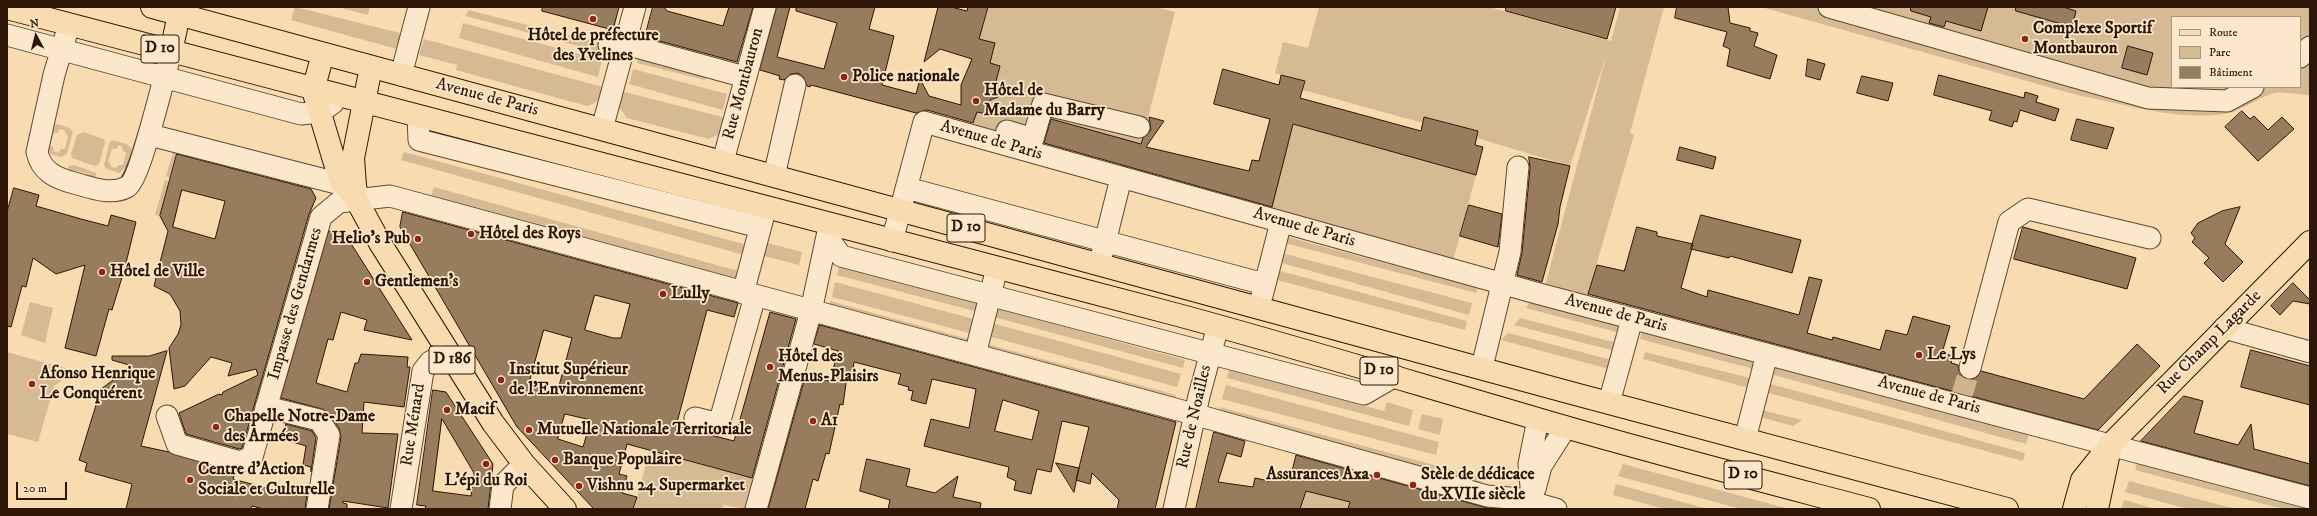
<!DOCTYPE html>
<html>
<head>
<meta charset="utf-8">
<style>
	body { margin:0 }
	#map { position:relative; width:2317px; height:516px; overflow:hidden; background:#f9dbb0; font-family:"IM FELL DW Pica",serif }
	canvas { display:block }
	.frame { position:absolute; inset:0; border:8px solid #2e1606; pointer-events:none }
	.legend { position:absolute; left:2171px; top:16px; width:130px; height:72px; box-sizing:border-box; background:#fbe8cc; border:1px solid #a9947d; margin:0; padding:5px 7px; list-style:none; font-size:12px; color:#2e1606 }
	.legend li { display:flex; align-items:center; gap:8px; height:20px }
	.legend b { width:20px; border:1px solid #a9947d }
	.north { position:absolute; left:16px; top:16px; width:40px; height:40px; -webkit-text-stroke:3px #fbe8cc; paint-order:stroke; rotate:353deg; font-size:11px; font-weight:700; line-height:16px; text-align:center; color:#2e1606 }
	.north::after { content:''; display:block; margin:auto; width:14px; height:18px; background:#2e1606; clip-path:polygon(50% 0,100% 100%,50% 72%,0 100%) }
	.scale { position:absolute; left:16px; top:482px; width:51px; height:18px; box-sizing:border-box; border:2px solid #2e1606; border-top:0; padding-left:5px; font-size:12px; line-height:14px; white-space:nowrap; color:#2e1606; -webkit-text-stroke:3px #fbe8cc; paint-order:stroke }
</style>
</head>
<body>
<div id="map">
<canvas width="2317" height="516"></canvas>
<div class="frame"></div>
<ul class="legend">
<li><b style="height:5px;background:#f9dbb0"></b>Route</li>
<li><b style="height:11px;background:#d6ba93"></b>Parc</li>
<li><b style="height:11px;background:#987c5e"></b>Bâtiment</li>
</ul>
<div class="north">N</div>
<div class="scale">20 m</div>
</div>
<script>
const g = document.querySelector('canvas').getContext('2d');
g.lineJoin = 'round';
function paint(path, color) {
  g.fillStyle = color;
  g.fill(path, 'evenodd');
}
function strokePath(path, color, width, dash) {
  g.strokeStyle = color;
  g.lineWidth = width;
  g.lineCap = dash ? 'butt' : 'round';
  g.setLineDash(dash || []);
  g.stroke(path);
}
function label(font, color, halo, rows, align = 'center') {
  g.font = font + ' "IM FELL DW Pica",serif';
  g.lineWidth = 3.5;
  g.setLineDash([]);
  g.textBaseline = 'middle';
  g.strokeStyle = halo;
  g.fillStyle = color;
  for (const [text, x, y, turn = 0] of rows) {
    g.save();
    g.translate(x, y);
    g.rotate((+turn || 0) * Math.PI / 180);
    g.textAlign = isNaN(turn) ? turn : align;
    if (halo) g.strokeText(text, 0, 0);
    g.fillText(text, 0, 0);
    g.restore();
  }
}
const green = new Path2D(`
	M295 7 400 33 397 49 291 20Z
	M338 7H370L368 15Z
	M989 7H1155L1175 12 1141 145 1047 118 1038 150 971 131 977 112 987 114 990 100 997 97 999 89 996 81 1000 66 990 63 995 43 979 39Z
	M1319 7H1489L1611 41 1620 7H1664L1630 133 1634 135 1587 297 1545 286 1607 53 1570 166 1477 138 1478 131 1424 117 1423 123 1303 90 1305 81 1275 73 1283 42 1308 48Z
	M1761 7H2310V95C2302 95 2280 91 2274 93 2257 98 2242 111 2224 114 2174 121 2125 104 2077 95ZM2172 17H2300V87H2172Z
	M468 10 607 45 605 53 466 16Z
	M463 23 602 60 598 77 459 38Z
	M424 39 603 87C600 97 598 103 587 106L456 70 457 65 419 55Z
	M638 57 707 75 705 80 637 63Z
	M633 69 727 94 723 110 629 84Z
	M621 91 726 118 722 133 709 139 627 118 617 104Z
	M58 124 69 128 73 131 67 154 61 157 48 153 47 148 53 125ZM60 129 64 130 68 137 65 149H61L58 153 54 151 53 147 50 145 54 133H57Z
	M1293 124 1476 175 1453 261 1270 211Z
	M83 132 104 139 105 143 99 164 95 166 72 158 71 154 77 135Z
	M112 140 127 144 132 149 126 166 120 173 107 169 104 166 109 144ZM119 145 122 146 123 151 126 153 123 165H119L116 168 112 167 108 161 112 149H116Z
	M173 152 177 154 170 178 166 176Z
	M404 152 747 245 744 255 401 160Z
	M74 165 96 173 95 181 91 179 89 174 75 171 71 173 67 172 69 166Z
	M165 180 169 182 160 216 155 215Z
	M434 187 742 272 739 286 430 200Z
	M1284 236 1478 288 1476 293 1281 242Z
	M760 241 802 252 799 265 756 254Z
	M1278 252 1472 303 1469 315 1275 261Z
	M839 266 984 305 982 313 837 275Z
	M1273 269 1467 321 1465 330 1270 278Z
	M835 282 981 321 977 335 832 297Z
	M830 301 975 341 973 349 827 311Z
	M30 302 53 308 45 343 21 335Z
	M1530 302 1621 326 1620 333 1526 308Z
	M992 307 1185 360 1183 368 990 316Z
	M1520 318 1617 343 1615 351 1514 325Z
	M988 322 1181 374 1177 387 984 335Z
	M1642 331 1759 362 1757 370 1640 339Z
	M1508 333 1612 360 1609 369 1501 340Z
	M983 343 1176 395 1174 403 980 351Z
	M7 352 75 371 54 386 38 442 7 434Z
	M1645 352 1754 379 1752 389 1643 359Z
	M1772 366 2029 434 2026 444 1770 374Z
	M1229 370 1384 411 1387 402 1413 410 1409 426 1227 378Z
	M1767 383 2025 453 2023 461 1765 392Z
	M1226 385 1439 442 1436 455 1222 399Z
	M1220 407 1482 478 1480 485 1218 415Z
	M1762 410 1802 420 1793 426 1760 417Z
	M1422 414 1443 419 1440 435 1418 429Z
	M650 450 754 479 746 509 724 505 722 509H634Z
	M2138 461 2310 507V509H2283L2135 470Z
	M1623 464 1789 509H1741L1618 476Z
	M2129 481 2236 509H2188L2125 492Z
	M1616 484 1708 509H1665L1613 495Z
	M1306 491 1350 502 1348 509H1300Z
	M2124 500 2156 509H2121Z`);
const building = new Path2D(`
	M543 7H619L613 30 542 11Z
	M653 7H664L667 11 723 26 729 7H753L737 62 645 37Z
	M777 7H790L777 57 824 69 837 23 796 11V7H875L869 29 894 36 882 85 916 94 920 79 929 96 961 105V85L972 59 940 49 924 62 938 7H951L967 11 968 7H988L979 39 995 43 990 63 1000 66 996 81 1000 87 998 97 990 100 987 114 977 112 973 123 927 110 916 113 811 85 810 87 807 86 803 77 798 73 791 74 784 80 779 79 780 76 760 70Z
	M1506 7H1616L1607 39 1506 11Z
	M1677 7H1728L1730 23 1750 28V31L1758 33 1754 46 1777 55 1770 79 1727 66 1730 49 1723 46 1727 32 1675 18Z
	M1911 7H1988L1981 31 1946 21 1944 27 1929 23 1931 17 1911 11Z
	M2016 7H2063L2076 11 2072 27 2016 11Z
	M2128 46 2153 53 2147 75 2122 68Z
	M1808 59 1825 64 1820 80 1806 76Z
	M1223 69 1279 85 1281 75 1305 81 1300 98 1421 131 1424 117 1478 131 1475 145 1483 147 1476 175 1293 124 1272 207 1044 143 1051 119 1141 144 1143 138 1151 130 1149 117 1164 121 1146 147 1249 171 1252 160 1259 161 1270 119 1214 104Z
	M1939 75 2024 98 2025 92 2038 96 2036 102 2059 109 2055 121 2020 110 2017 122 2014 121 2012 127 1989 120 1992 111 1934 95Z
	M1862 76 1893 83 1888 101 1857 93Z
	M2242 111 2250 119 2254 116 2268 130 2282 117 2294 129 2258 161 2225 127Z
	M2077 119 2114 128 2107 149 2071 140Z
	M1680 147 1716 157 1713 169 1677 160Z
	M177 154 311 189 316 198 309 214 242 448 239 449 186 434 179 413 219 394 222 395 223 392 258 375 256 369 228 376 232 363 211 357 185 386 174 389 169 348 178 334 181 325 180 311 170 294 154 286 168 231 160 216ZM182 190 225 201 215 239 173 227Z
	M1529 157 1570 166 1560 207 1558 224 1542 282 1517 275 1522 253 1530 168Z
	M14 188 39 195 36 206 81 219 108 226 111 215 136 222 124 271 112 310 109 309 96 356 65 348 85 265 56 274 33 258 26 287 22 286 11 327 7 326V212Z
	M1469 205 1502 214 1498 247 1460 236Z
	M2240 207 2225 244 2243 262 2223 282 2204 263 2209 258 2192 242 2195 238 2191 233 2198 223 2222 211Z
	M403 212 738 303 734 317 707 310 676 426 734 441 770 312 796 319 752 478 627 444 619 474 627 476 622 493 637 497 633 509H594L517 427 400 227ZM595 295 630 304 621 338H613L585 330ZM544 330 572 338 557 393 529 384ZM565 414 591 420 583 447 558 439Z
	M1701 215 1801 240 1792 273 1730 256 1729 258 1691 249Z
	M1637 227 1657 232V236L1693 244 1681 288 1707 297 1708 290 1799 315 1809 277 1822 280 1807 333 1832 340 1833 337 1880 350 1886 330 1907 335 1913 316 1950 326 1942 353 1953 356 1951 363 1958 365 1959 371 1967 379H1973L1981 371 2084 399 2137 344 2160 366 2098 430 1588 294 1597 265 1624 271Z
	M2023 227 2136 258 2127 289 2014 259Z
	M329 231 345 234 412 340 364 330 367 320 341 312 333 340 328 339 316 383 347 392 355 363H358L361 354 408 357 407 367H410L404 407 364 402 362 433 398 434 388 508 343 501V503L347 504V509H329L341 437 339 428 329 413 322 409 281 398Z
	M2293 283 2310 300V304L2293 301 2280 315 2271 306Z
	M820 325 1176 422 1155 509H1117L1119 500 1092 473 1090 484 1076 480 1089 427 1062 421 1051 472 1037 469 1031 494 1014 490 1016 481 1007 477 1009 467 924 446 931 419 969 428 976 389 932 379 926 404 911 400 913 391 908 390 909 387 898 384 901 374 854 362 852 376H847L843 405 840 404 829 454 826 453 818 481 813 479 805 509H768L806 374 830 381 838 351 814 344ZM1003 400 1039 411 1032 440 995 431Z
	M2251 350 2310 366V405L2241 387Z
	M167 351 141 446 169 452 235 473 233 479 284 493 285 489 307 494 305 509H263L252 506 251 509H126L132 484 85 471 87 463 79 460 101 389 132 366 112 360V356H149Z
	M433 390 446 392 493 464 488 509H425L426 506 417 505ZM442 419 474 473 471 496 433 491Z
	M2184 396 2203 401 2194 433 2238 445 2251 424 2254 449 2310 464V486L2141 441Z
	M286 424 312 431 316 438 311 472V467L303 465 306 446 286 440Z
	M1214 432 1245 441 1241 457 1227 453 1218 482 1253 487 1255 478 1269 481 1291 475 1296 455 1491 509H1348L1350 502 1306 491 1300 509H1196Z
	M867 459 910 469 906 486 935 493 958 476 953 497 981 503 980 509H888L890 500 860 491Z
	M1056 463 1079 468 1074 492Z`);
const minorTunnel = new Path2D(`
	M1961 398 1970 368`);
const minor = new Path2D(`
	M1829 7 2148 98 2227 101 2253 87
	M69 25 54 75 37 152C41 171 55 178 74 183 90 187 110 196 127 187 140 180 165 73 171 52
	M7 35 301 114 320 112 333 103
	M609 45 625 44 745 77
	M2300 57 2310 47
	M401 75 419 7
	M418 116 419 140 760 227
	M602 129 635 7
	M1007 131 1033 139 1043 104 1139 127
	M154 136 356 188
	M723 161 765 7
	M774 176 795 85
	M907 188 1264 284
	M827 236 841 256 1364 394 1395 376
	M892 241 924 122 1536 293 2310 498
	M1102 254 1121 178
	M743 293 764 214
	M1262 296 1281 222
	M2224 328 2310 352
	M975 355 997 268
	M1482 367 1510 252 1518 167
	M1970 368 2009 222 2028 209 2150 238
	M1609 403 1632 319
	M266 407 319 420 329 435 317 509
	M167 416 177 444 240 462 252 457 321 217 339 202 390 196 1186 412 1487 496 1520 499 1556 509
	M695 418 719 424 755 296
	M1745 439 1767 354
	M1535 489 1541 466 1566 427
	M401 509 423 371 430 362 448 353
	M500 509 503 485 524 464
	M756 509 811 311 829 227
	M1174 509 1199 396 1218 326
	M1533 509 1529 464 1538 419`);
const major = new Path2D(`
	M152 7 1575 394 2007 509
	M7 8C397 113 788 212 1178 315 1300 348 1420 385 1541 420 1650 452 1759 480 1869 509
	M171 52 179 14
	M313 90 340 180 356 199 380 243 493 423 524 464 565 509
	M313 90 323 54
	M356 199 353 158 371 67
	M2074 509 2082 480 2110 445 2310 242
	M2097 509 2110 448`);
const markers = [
	[593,19,4,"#8f2418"],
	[2025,39,4,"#8f2418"],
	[844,77,4,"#8f2418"],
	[976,101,4,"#8f2418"],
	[471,234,4,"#8f2418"],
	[418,239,4,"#8f2418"],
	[102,272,4,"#8f2418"],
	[367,282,4,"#8f2418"],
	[663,294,4,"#8f2418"],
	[1919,355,4,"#8f2418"],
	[770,367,4,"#8f2418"],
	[501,380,4,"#8f2418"],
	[32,384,4,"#8f2418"],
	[447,410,4,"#8f2418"],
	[813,421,4,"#8f2418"],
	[216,427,4,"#8f2418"],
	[529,430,4,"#8f2418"],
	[555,460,4,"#8f2418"],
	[486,464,4,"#8f2418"],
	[1377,475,4,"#8f2418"],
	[190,480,4,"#8f2418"],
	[1413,485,4,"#8f2418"],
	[579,486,4,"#8f2418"]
];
const shields = [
	[160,49,38],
	[966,228,38],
	[452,360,46],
	[1379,371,38],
	[1743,475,38]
];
const shieldNames = [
	["D 10",160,49],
	["D 10",966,228],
	["D 186",452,360],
	["D 10",1379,371],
	["D 10",1743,475]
];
const poiNames = [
	["Complexe Sportif",2033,29],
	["Montbauron",2033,49],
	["Hôtel de préfecture",593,36,"center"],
	["des Yvelines",593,56,"center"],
	["Police nationale",852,77],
	["Hôtel de",984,91],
	["Madame du Barry",984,111],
	["Hôtel des Roys",479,234],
	["Helio's Pub",410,239,"right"],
	["Hôtel de Ville",110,272],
	["Gentlemen's",375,282],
	["Lully",671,294],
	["Le Lys",1927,355],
	["Hôtel des",778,357],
	["Menus-Plaisirs",778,377],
	["Institut Supérieur",509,370],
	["de l'Environnement",509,390],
	["Afonso Henrique",40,374],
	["Le Conquérent",40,394],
	["Macif",455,410],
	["Chapelle Notre-Dame",224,417],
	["des Armées",224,437],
	["A1",821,421],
	["Mutuelle Nationale Territoriale",537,430],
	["Banque Populaire",563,460],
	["Centre d’Action",198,470],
	["Sociale et Culturelle",198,490],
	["Assurances Axa",1369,475,"right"],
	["Stèle de dédicace",1421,475],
	["du XVIIe siècle",1421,495],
	["L'épi du Roi",486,481,"center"],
	["Vishnu 24 Supermarket",587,486]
];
const streetNames = [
	["Rue Montbauron",744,84,-75],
	["Avenue de Paris",487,98,15],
	["Avenue de Paris",991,141,16],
	["Avenue de Paris",1304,228,16],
	["Impasse des Gendarmes",296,304,-74],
	["Avenue de Paris",1616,314,15],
	["Rue Champ Lagarde",2210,343,-45],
	["Avenue de Paris",1929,396,15],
	["Rue de Noailles",1195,417,-77],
	["Rue Ménard",414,425,-81]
];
paint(green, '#d6ba93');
paint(building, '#987c5e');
strokePath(building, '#2e1606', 1);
strokePath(minorTunnel, '#d0b48e', 21, [21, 10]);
strokePath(minor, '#614730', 23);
strokePath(major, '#2e1606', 24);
strokePath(minor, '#fbe8cc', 21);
strokePath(major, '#f9dbb0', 22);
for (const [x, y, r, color] of markers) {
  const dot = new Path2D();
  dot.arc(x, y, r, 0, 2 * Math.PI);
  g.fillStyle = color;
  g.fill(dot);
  strokePath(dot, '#fbe8cc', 1.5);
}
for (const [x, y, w] of shields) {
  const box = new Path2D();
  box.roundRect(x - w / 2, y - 14, w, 28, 3);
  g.fillStyle = '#fbe8cc';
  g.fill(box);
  strokePath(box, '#2e1606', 1);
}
label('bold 16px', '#2e1606', null, shieldNames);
label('bold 17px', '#2e1606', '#fbe8cc', poiNames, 'left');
label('17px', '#2e1606', '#fbe8cc', streetNames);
</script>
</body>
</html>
